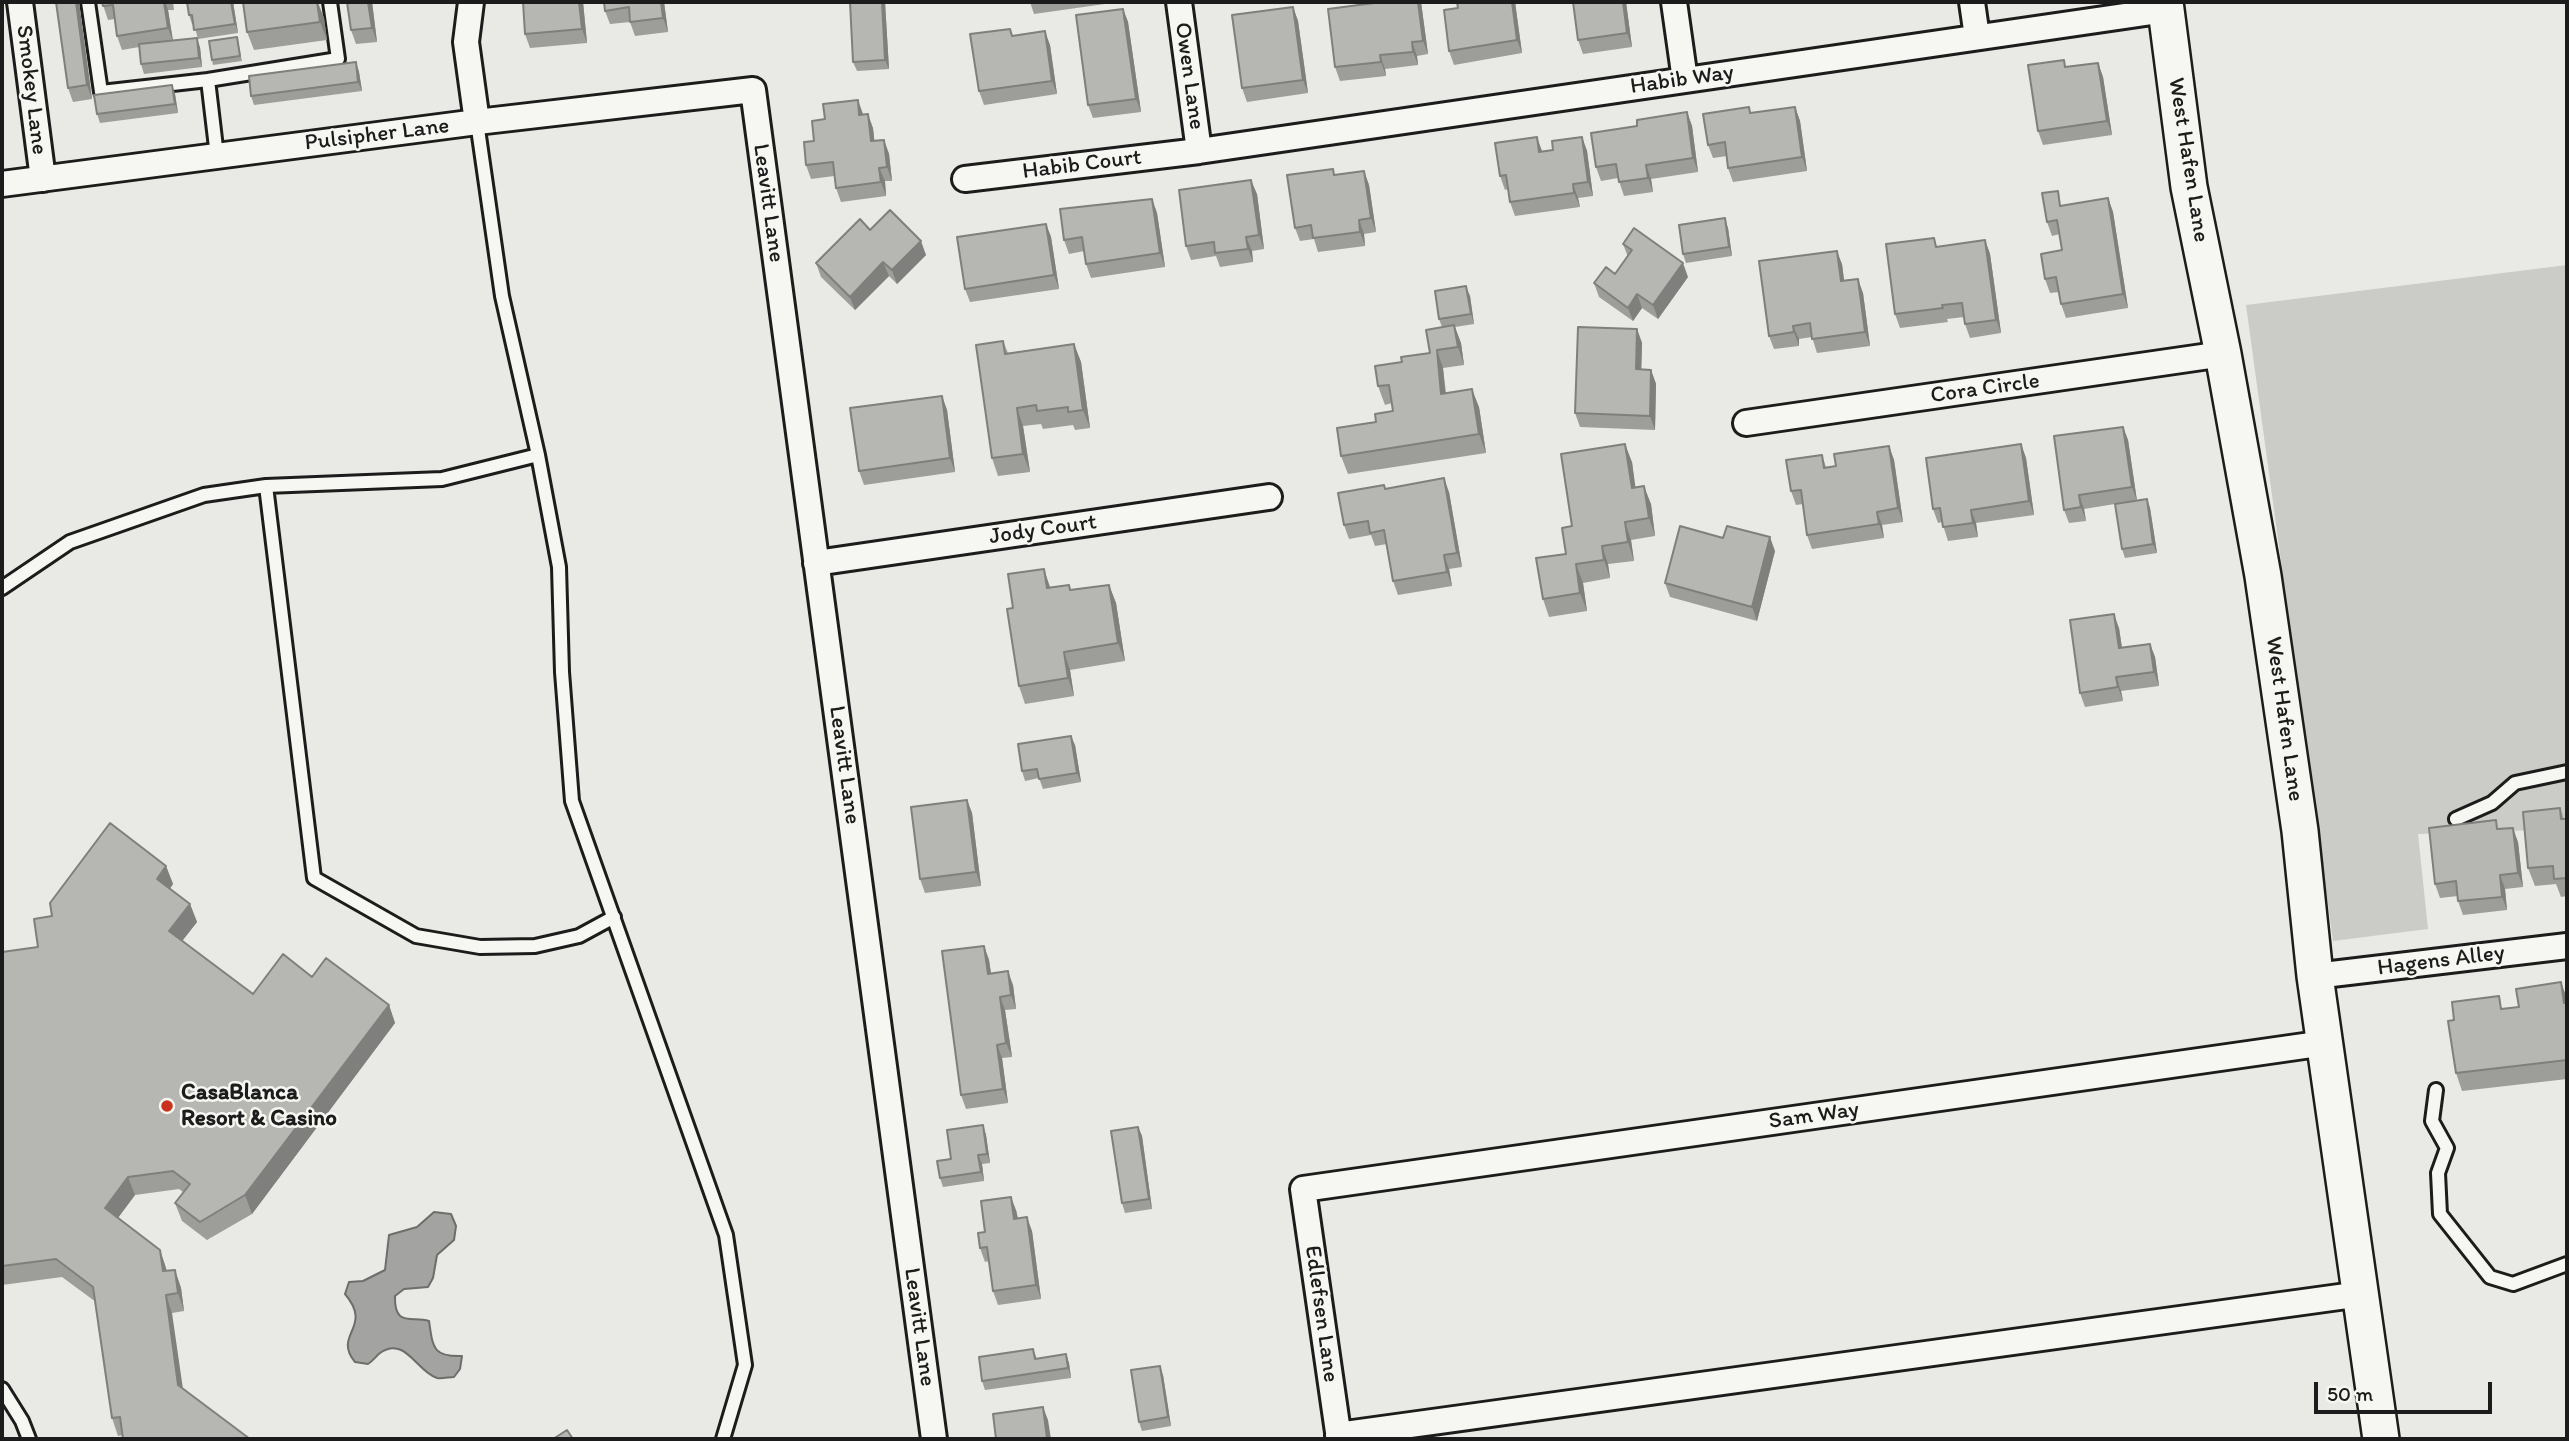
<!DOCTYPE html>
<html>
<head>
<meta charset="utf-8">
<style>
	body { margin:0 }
	#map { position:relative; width:2569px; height:1441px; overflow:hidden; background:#e9e9e5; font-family:Itim,sans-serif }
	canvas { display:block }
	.frame { position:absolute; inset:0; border:4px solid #1c1c1c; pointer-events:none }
	.scale { position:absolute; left:2314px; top:1382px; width:178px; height:32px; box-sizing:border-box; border:4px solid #1c1c1c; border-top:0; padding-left:9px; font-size:21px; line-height:24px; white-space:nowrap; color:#1c1c1c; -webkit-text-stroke:5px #f6f6f2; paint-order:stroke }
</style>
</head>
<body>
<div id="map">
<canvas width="2569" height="1441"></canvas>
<div class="frame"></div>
<div class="scale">50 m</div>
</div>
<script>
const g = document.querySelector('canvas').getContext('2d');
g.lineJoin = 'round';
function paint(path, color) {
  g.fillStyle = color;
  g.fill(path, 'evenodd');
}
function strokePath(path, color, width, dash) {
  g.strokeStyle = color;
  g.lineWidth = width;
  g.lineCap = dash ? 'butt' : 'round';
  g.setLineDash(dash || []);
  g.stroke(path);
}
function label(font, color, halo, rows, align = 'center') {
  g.font = font + ' Itim,sans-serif';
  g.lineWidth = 5;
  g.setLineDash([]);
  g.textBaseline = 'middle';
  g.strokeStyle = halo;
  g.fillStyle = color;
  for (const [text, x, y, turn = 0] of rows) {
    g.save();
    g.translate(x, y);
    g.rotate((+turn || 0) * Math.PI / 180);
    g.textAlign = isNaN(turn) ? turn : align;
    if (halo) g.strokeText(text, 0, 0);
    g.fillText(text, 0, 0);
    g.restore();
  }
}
const green = new Path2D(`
	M2567 265V829L2418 834 2428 929 2333 941 2246 305Z`);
const water = new Path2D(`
	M434 1212 451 1214 456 1226 454 1240 437 1255 433 1278 428 1287 404 1289 395 1296C394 1327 411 1316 429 1321 433 1347 432 1357 462 1356L460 1369 454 1377C449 1377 442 1379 437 1378 417 1372 405 1335 380 1353 376 1356 373 1361 368 1364L355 1362C332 1334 374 1328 345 1294L349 1282 363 1281 385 1270 389 1235 417 1227Z`);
const lane = new Path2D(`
	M88 2 101 92 208 80 217 156
	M208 80 338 59 330 2
	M477 122 502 296 538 455 559 567 562 672 572 801 726 1235 745 1365 723 1439
	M266 486 314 878 416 936 480 947 535 946 579 936 614 917
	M2 588 70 542 204 495 266 486 442 479 538 455
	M2456 819 2492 803 2515 783 2567 772
	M2436 1090 2432 1121 2447 1148 2438 1173 2440 1214 2490 1277 2513 1284 2567 1264
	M2 1389 22 1421 29 1439`);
const street = new Path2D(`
	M20 2 43 179
	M471 2 466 42 477 122
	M1179 2 1199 151
	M1674 2 1685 80
	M1972 2 1977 37
	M965 179 1199 151 2166 10
	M2 184 477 122 753 90 934 1439
	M1746 423 2223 354
	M816 563 1269 497
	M2315 976 2567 946
	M1338 1435 2361 1294
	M1339 1439 1303 1189 2325 1043`);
const secondary = new Path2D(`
	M2165 2 2189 187 2223 354 2263 576 2300 831 2315 976 2381 1439`);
const wall = new Path2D(`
	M79 2 92 99 73 102 68 88Z
	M102 2H173L174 10H168L173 40 200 47 202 67 144 74 141 64 139 47 122 50 117 36 115 19 108 20Z
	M233 2 238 33 198 39 194 24H192L189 15Z
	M318 2 324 18 327 40 254 50 247 32Z
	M347 2H372L377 42 356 44 351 30Z
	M583 2 587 43 530 48 525 34Z
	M597 2H664L668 32 635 36 630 22 610 24 605 11 604 3 598 4Z
	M885 2 889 69 857 71 853 62Z
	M1030 2H1112V3L1034 14Z
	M1421 2 1428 54 1417 56 1418 65 1385 69 1386 76 1340 81 1335 67Z
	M1457 2H1515L1522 53 1454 65 1449 51 1458 8Z
	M1626 2 1632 47 1583 54 1578 40Z
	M1864 2H1883L1865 4Z
	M1293 7 1298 21 1308 93 1247 102 1242 88Z
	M1123 9 1128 22 1141 112 1093 118 1088 105Z
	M1013 36 1050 45 1057 94 984 105 979 91Z
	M237 37 242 61 213 65 212 60Z
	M356 62 359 72 362 91 254 105 251 96Z
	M2098 63 2103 77 2112 135 2043 145 2038 131 2067 67Z
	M172 85 175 94 178 113 100 123 97 114Z
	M1795 107 1800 121 1807 171 1733 182 1728 168 1727 156 1713 158 1708 145 1751 113Z
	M1687 112 1692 126 1698 172 1651 179 1653 192 1624 196 1618 178 1601 181 1596 167 1637 126Z
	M863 115 873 128 874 141 884 140 889 154 892 181H885L886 196 841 202 836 188 834 176 811 179 806 165 814 141Z
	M1582 137 1587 151 1593 196 1578 198 1580 207 1515 216 1510 202 1508 189 1505 190 1500 176 1542 152 1553 150Z
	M1364 171 1369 185 1376 232 1364 234 1365 246 1318 252 1314 239 1300 241 1295 228 1335 175Z
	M1257 194 1264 249 1252 251 1253 262 1220 267 1216 256 1191 260 1186 246Z
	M2108 198 2113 212 2128 308 2066 318 2061 304 2059 292 2050 293 2045 279 2062 250 2060 234 2052 236 2047 222 2063 205Z
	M1152 199 1157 213 1165 267 1091 278 1086 264 1084 251 1069 254 1064 240Z
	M1046 224 1051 237 1059 289 970 302 965 289Z
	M1728 228 1732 256 1686 263 1683 254Z
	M870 230 926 255 897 284 889 276 855 310 821 277 816 263Z
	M1985 240 1990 254 2001 333 1970 338 1965 324 1964 317 1947 319 1948 322 1900 328 1895 314 1938 247Z
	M1623 244 1688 277 1658 319 1642 308 1633 321 1599 297 1594 283 1615 274 1628 257Z
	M1842 264 1844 281 1863 293 1870 346 1817 353 1812 337 1799 339V346L1774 349 1769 336Z
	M1470 296 1474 324 1455 327 1461 343 1464 365 1443 368 1446 393 1479 407 1486 453 1348 474 1341 456 1376 422 1393 411 1392 403 1385 405 1378 386 1402 362 1430 353 1442 327 1439 319Z
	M1637 329 1642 343 1641 369 1651 370 1656 384 1655 430 1580 427 1575 413Z
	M1003 341 1008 353 1074 344 1081 362 1090 428 1075 430 1073 425 1043 429 1041 424 1023 426 1030 472 998 476 992 458Z
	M942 396 947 410 955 472 864 485 859 471Z
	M2123 427 2128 440 2137 501 2147 499 2150 508 2157 553 2125 558 2122 549 2115 504 2084 509 2086 521 2069 523 2064 510Z
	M2021 444 2026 458 2034 515 1976 523 1978 537 1948 541 1942 522 1938 523 1933 509Z
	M1889 446 1894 460 1903 522 1882 525 1884 538 1812 549 1807 535 1803 504 1796 505 1791 491 1822 455 1826 467 1836 466Z
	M1632 462 1635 487 1651 504 1655 536 1631 540 1634 561 1608 564 1610 578 1583 583 1587 611 1549 617 1543 599 1566 554 1572 526Z
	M1385 488 1449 492 1462 567 1449 569 1452 586 1398 595 1393 581 1387 544 1375 546 1371 535 1349 539 1344 525Z
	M1775 551 1757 621 1670 597 1665 583Z
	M1109 585 1116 603 1125 661 1070 670 1074 696 1025 704 1019 686 1050 588 1071 590Z
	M2119 628 2122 648 2150 644 2155 657 2159 686 2121 691 2123 701 2085 707 2080 693Z
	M1075 745 1081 782 1043 789 1039 778 1025 781 1022 771Z
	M967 800 972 813 981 886 925 893 920 879Z
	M2560 808 2564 819H2567V896L2561 897 2556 884 2535 886 2528 868Z
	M2499 829 2518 842 2523 887 2505 889 2507 910 2463 915 2458 901V896L2440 898 2435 884Z
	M166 866 173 884 170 889 190 904 197 922 182 941 253 994 312 977 389 1005 395 1023 252 1214 207 1240 182 1221 175 1203 183 1192 179 1189 135 1195 118 1218 160 1250 167 1271 175 1270 181 1288 184 1311 172 1313 123 1435 118 1436 112 1418 96 1302 62 1277 2 1285V952L38 947 52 916Z
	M984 946 989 960 991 973 1013 985 1016 1009 1005 1010 1012 1057 1002 1058 1008 1103 966 1109 961 1095Z
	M2561 982 2567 999V1079L2462 1091 2456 1073 2454 1020 2504 1009 2519 1007Z
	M983 1125 986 1135 990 1163 982 1164 984 1181 943 1187 940 1178 951 1159Z
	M1138 1127 1142 1136 1152 1209 1125 1213 1122 1203Z
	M1016 1210 1018 1218 1032 1231 1041 1299 998 1305 993 1291 989 1261 985 1262 980 1248 985 1232Z
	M1033 1349 1037 1359 1066 1354 1069 1363 1071 1378 985 1390 982 1381Z
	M1163 1375 1171 1426 1142 1431 1139 1422Z`);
const shadedWall = new Path2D(`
	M76 2H79L92 99 87 85Z
	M164 2H165L168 10 173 42 168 28Z
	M231 2H233L238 33 235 24Z
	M317 2 324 18 327 40 320 22Z
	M368 2H372L377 42 372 28Z
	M579 2H583L587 43 582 29Z
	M661 2H664L668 32 663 18Z
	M882 2H885L889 69 885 60Z
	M1418 2H1421L1428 54 1423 41Z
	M1512 2H1515L1522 53 1517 40Z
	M1623 2H1626L1632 47 1627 33Z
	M1293 7 1298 21 1308 93 1303 80Z
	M1123 9 1128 22 1141 112 1136 99Z
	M1045 31 1050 45 1057 94 1052 81Z
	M197 38 200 47 202 67 199 58Z
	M1412 42 1417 56 1418 65 1413 52Z
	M1380 55 1385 69 1386 76 1381 62Z
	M356 62 359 72 362 91 358 82Z
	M2098 63 2103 77 2112 135 2107 121Z
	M172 85 175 94 178 113 175 104Z
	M858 100 863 114 864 129 859 115Z
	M1795 107 1800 121 1807 171 1802 157Z
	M1687 112 1692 126 1698 172 1693 158Z
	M868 114 873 128 876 155 871 141Z
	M1537 137 1542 151 1539 152Z
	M1582 137 1587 151 1593 196 1588 182Z
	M884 140 889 154 892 181 887 167Z
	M1646 165 1651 179 1653 192 1648 178Z
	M879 168 885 181 886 196 881 182Z
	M1364 171 1369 185 1376 232 1371 218Z
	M1251 180 1257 194 1264 249 1259 235Z
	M1573 184 1578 198 1580 207 1574 193Z
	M2108 198 2113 212 2128 308 2123 294Z
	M1152 199 1157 213 1165 267 1160 253Z
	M1725 218 1728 228 1732 256 1729 247Z
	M1359 220 1364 234 1365 246 1360 232Z
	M1046 224 1051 237 1059 289 1054 275Z
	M1246 237 1252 251 1253 262 1248 249Z
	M1985 240 1990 254 2001 333 1996 320Z
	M921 241 926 255 897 284 892 270Z
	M1837 251 1842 264 1846 295 1841 281Z
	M883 262 889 276 855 310 850 297Z
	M1683 263 1688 277 1658 319 1653 305Z
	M1858 279 1863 293 1870 346 1865 332Z
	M1466 286 1470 296 1474 324 1471 314Z
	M1637 294 1642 308 1633 321 1628 308Z
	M1454 325 1461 343 1464 365 1458 347Z
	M1793 326 1799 339V346L1794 332Z
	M1637 329 1642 343 1641 383 1636 369Z
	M1074 344 1081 362 1090 428 1083 410Z
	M1437 350 1443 368 1447 412 1441 394Z
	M1651 370 1656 384 1655 430 1650 416Z
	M1472 389 1479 407 1486 453 1479 434Z
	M942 396 947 410 955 472 950 458Z
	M1017 408 1023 426 1030 472 1023 454Z
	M2123 427 2128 440 2137 501 2132 487Z
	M1625 444 1632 462 1638 506 1632 488Z
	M2021 444 2026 458 2034 515 2029 501Z
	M1889 446 1894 460 1903 522 1898 508Z
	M1444 478 1449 492 1462 567 1457 553Z
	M1644 486 1651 504 1655 536 1649 518Z
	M2079 495 2084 509 2086 521 2081 507Z
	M2147 499 2150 508 2157 553 2153 544Z
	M1971 510 1976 523 1978 537 1973 523Z
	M1877 512 1882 525 1884 538 1879 524Z
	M1625 522 1631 540 1634 561 1628 542Z
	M1770 537 1775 551 1757 621 1752 607Z
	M1602 546 1608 564 1610 578 1604 560Z
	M1444 555 1449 569 1452 586 1447 572Z
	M1576 564 1583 583 1587 611 1580 593Z
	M1044 569 1050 587 1053 607 1047 588Z
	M1109 585 1116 603 1125 661 1118 643Z
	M2114 614 2119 628 2124 662 2119 648Z
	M2150 644 2155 657 2159 686 2154 672Z
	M1064 652 1070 670 1074 696 1068 678Z
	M2116 677 2121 691 2123 701 2118 687Z
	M1071 736 1075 745 1081 782 1077 773Z
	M967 800 972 813 981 886 976 872Z
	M2513 828 2518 842 2523 887 2518 873Z
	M166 866 173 884 163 897 157 879Z
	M2500 875 2505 889 2507 910 2502 897Z
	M190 904 197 922 176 949 169 931Z
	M984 946 989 960 993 988 988 974Z
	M1008 971 1013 985 1016 1009 1011 995Z
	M2561 982 2567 999V1012L2564 1003Z
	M1000 997 1005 1010 1012 1057 1006 1043Z
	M389 1005 395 1023 252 1214 245 1195Z
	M997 1045 1002 1058 1008 1103 1003 1089Z
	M983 1125 986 1135 990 1163 987 1154Z
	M1138 1127 1142 1136 1152 1209 1149 1199Z
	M978 1155 982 1164 984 1181 981 1172Z
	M128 1177 135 1195 111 1227 105 1208Z
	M1011 1197 1016 1210 1020 1232 1014 1219Z
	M1027 1217 1032 1231 1041 1299 1036 1285Z
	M160 1250 166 1268 169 1290 163 1271Z
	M175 1270 181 1288 184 1311 178 1293Z
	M166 1295 172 1313 185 1403 178 1385Z
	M1066 1354 1069 1363 1071 1378 1068 1368Z
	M1160 1366 1163 1375 1171 1426 1168 1417Z
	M1043 1407 1048 1420 1051 1439H1047Z`);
const building = new Path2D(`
	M56 2H76L87 85 68 88Z
	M102 2H164L168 28 117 36 113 5 103 6Z
	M187 2H231L235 24 194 30 192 15H189Z
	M243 2H317L320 22 247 32Z
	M347 2H368L372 28 351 30Z
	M523 2H579L582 29 525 34Z
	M604 2H661L663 18 630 22 629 7 605 11Z
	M850 2H882L885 60 853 62Z
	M1374 2H1418L1423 41 1412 42 1413 52 1380 55 1381 62 1335 67 1328 9 1374 3Z
	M1457 2H1512L1517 40 1449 51 1444 10 1458 8Z
	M1573 2H1623L1627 33 1578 40Z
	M1293 7 1303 80 1242 88 1232 15Z
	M1123 9 1136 99 1088 105 1076 15Z
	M1010 29 1012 36 1045 31 1052 81 979 91 970 34Z
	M237 37 240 56 212 60 209 41Z
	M197 38 199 58 141 64 139 44Z
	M2064 60 2065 67 2098 63 2107 121 2038 131 2028 65Z
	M356 62 358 82 251 96 249 76Z
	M172 85 175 104 97 114 94 95Z
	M858 100 859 115 868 114 871 141 884 140 887 167 879 168 881 182 836 188 833 162 806 165 804 142 814 141 812 121 825 119 823 104Z
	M1749 107 1750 113 1795 107 1802 157 1728 168 1725 142 1708 145 1703 114Z
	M1687 112 1693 158 1646 165 1648 178 1619 182 1616 164 1596 167 1591 133 1637 126V120Z
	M1537 137 1539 152 1553 150 1552 141 1582 137 1588 182 1573 184 1574 193 1510 202 1506 175 1500 176 1495 143Z
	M1333 169 1334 175 1364 171 1371 218 1359 220 1360 232 1313 238 1311 225 1295 228 1287 175Z
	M1251 180 1259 235 1246 237 1248 249 1215 253 1214 242 1186 246 1179 190Z
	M2058 191 2060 206 2108 198 2123 294 2061 304 2056 277 2045 279 2041 254 2062 250 2057 220 2047 222 2042 193Z
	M1152 199 1160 253 1086 264 1082 237 1064 240 1060 209Z
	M890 210 921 241 892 270 883 262 850 297 816 263 860 219 870 230Z
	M1725 218 1729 247 1683 254 1679 225Z
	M1046 224 1054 275 965 289 957 237Z
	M1634 228 1683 263 1653 305 1637 294 1628 308 1594 283 1606 267 1615 274 1632 250 1623 244Z
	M1934 238 1936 247 1985 240 1996 320 1965 324 1962 303 1942 305 1943 308 1895 314 1886 244Z
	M1837 251 1841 281 1858 279 1865 332 1812 339 1810 323 1793 326 1794 332 1769 336 1759 261Z
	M1466 286 1471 314 1439 319 1435 291Z
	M1454 325 1458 347 1437 350 1441 394 1472 389 1479 434 1341 456 1337 428 1376 422 1375 414 1393 411 1389 385 1378 386 1375 366 1402 362 1401 357 1430 353 1426 330Z
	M1578 327 1637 329 1636 369 1651 370 1650 416 1575 413Z
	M1003 341 1005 354 1074 344 1083 410 1068 412V407L1037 411 1036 405 1017 408 1023 454 992 458 976 345Z
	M942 396 950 458 859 471 850 408Z
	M2123 427 2132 487 2079 495 2081 507 2064 510 2054 436Z
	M1625 444 1632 488 1644 486 1649 518 1625 522 1628 542 1602 546 1604 560 1576 564 1580 593 1543 599 1536 558 1566 554 1562 528 1572 526 1561 454Z
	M2021 444 2029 501 1971 510 1973 523 1943 527 1940 508 1933 509 1926 458Z
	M1889 446 1898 508 1877 512 1879 524 1807 535 1801 490 1791 491 1786 460 1822 455 1824 468 1836 466 1834 454Z
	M1444 478 1457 553 1444 555 1447 572 1393 581 1384 530 1370 533 1368 521 1344 525 1338 493 1384 485 1385 489Z
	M2147 499 2153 544 2122 549 2115 504Z
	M1680 526 1723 538 1727 526 1770 537 1752 607 1665 583Z
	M1044 569 1047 588 1069 585 1070 590 1109 585 1118 643 1064 652 1068 678 1019 686 1007 609 1013 608 1008 574Z
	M2114 614 2119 648 2150 644 2154 672 2116 677 2118 687 2080 693 2070 620Z
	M1071 736 1077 773 1039 779 1037 769 1022 771 1018 744Z
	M967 800 976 872 920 879 911 807Z
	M2560 808 2561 819H2567V878L2554 879 2553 866 2528 868 2523 812Z
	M2496 820 2497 829 2513 828 2518 873 2500 875 2502 897 2458 901 2456 881 2435 884 2429 828Z
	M110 823 166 866 157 879 190 904 169 931 253 994 283 954 312 977 326 958 389 1005 245 1195 200 1222 175 1203 190 1184 173 1171 128 1177 105 1208 160 1250 163 1271 175 1270 178 1293 166 1295 178 1385 250 1439H123L120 1417 112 1418 93 1287 56 1259 2 1266V952L38 947 34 919 52 916 50 903Z
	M984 946 988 974 1008 971 1011 995 1000 997 1006 1043 997 1045 1003 1089 961 1095 942 951Z
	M2561 982 2564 1003 2567 1002V1060L2456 1073 2448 1021 2454 1020 2452 1002 2499 996 2501 1009 2519 1007 2516 989Z
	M983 1125 987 1154 978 1155 981 1172 940 1178 937 1161 951 1159 947 1130Z
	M1138 1127 1149 1199 1122 1203 1111 1131Z
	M1011 1197 1014 1219 1027 1217 1036 1285 993 1291 987 1247 980 1248 978 1233 985 1232 981 1201Z
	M1033 1349 1035 1359 1066 1354 1068 1368 982 1381 979 1357Z
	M1160 1366 1168 1417 1139 1422 1131 1370Z
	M1043 1407 1047 1439H996L993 1414Z
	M567 1430 573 1439H553Z`);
const markers = [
	[167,1106,7,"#c8321e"]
];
const streetNames = [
	["Owen Lane",1189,76,82],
	["Habib Way",1682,80,-8],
	["Smokey Lane",31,90,83],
	["Pulsipher Lane",377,135,-7],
	["West Hafen Lane",2188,160,81],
	["Habib Court",1082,165,-7],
	["Leavitt Lane",768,203,82],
	["Cora Circle",1985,389,-8],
	["Jody Court",1043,530,-8],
	["West Hafen Lane",2284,719,82],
	["Leavitt Lane",844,765,82],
	["Hagens Alley",2441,961,-7],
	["Sam Way",1814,1116,-8],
	["Edlefsen Lane",1321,1314,82],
	["Leavitt Lane",919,1327,82]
];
const poiNames = [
	["CasaBlanca",181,1093],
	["Resort & Casino",181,1119]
];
paint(green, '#cbcbc7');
paint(water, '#a3a3a1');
strokePath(water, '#6d6d6c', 2);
strokePath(lane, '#1c1c1c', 18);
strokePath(street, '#1c1c1c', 30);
strokePath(secondary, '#1c1c1c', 40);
strokePath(lane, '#f6f6f2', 12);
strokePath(street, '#f6f6f2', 24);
strokePath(secondary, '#f6f6f2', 35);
paint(wall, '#9d9d9a');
paint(shadedWall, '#7f7f7d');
paint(building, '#b6b6b3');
strokePath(building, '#7f7f7d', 2);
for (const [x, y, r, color] of markers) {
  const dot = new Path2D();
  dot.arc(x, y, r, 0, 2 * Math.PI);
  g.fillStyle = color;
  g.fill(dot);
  strokePath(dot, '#f6f6f2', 2.5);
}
label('23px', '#1c1c1c', '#f6f6f2', streetNames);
label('bold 23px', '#1c1c1c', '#f6f6f2', poiNames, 'left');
</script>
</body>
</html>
